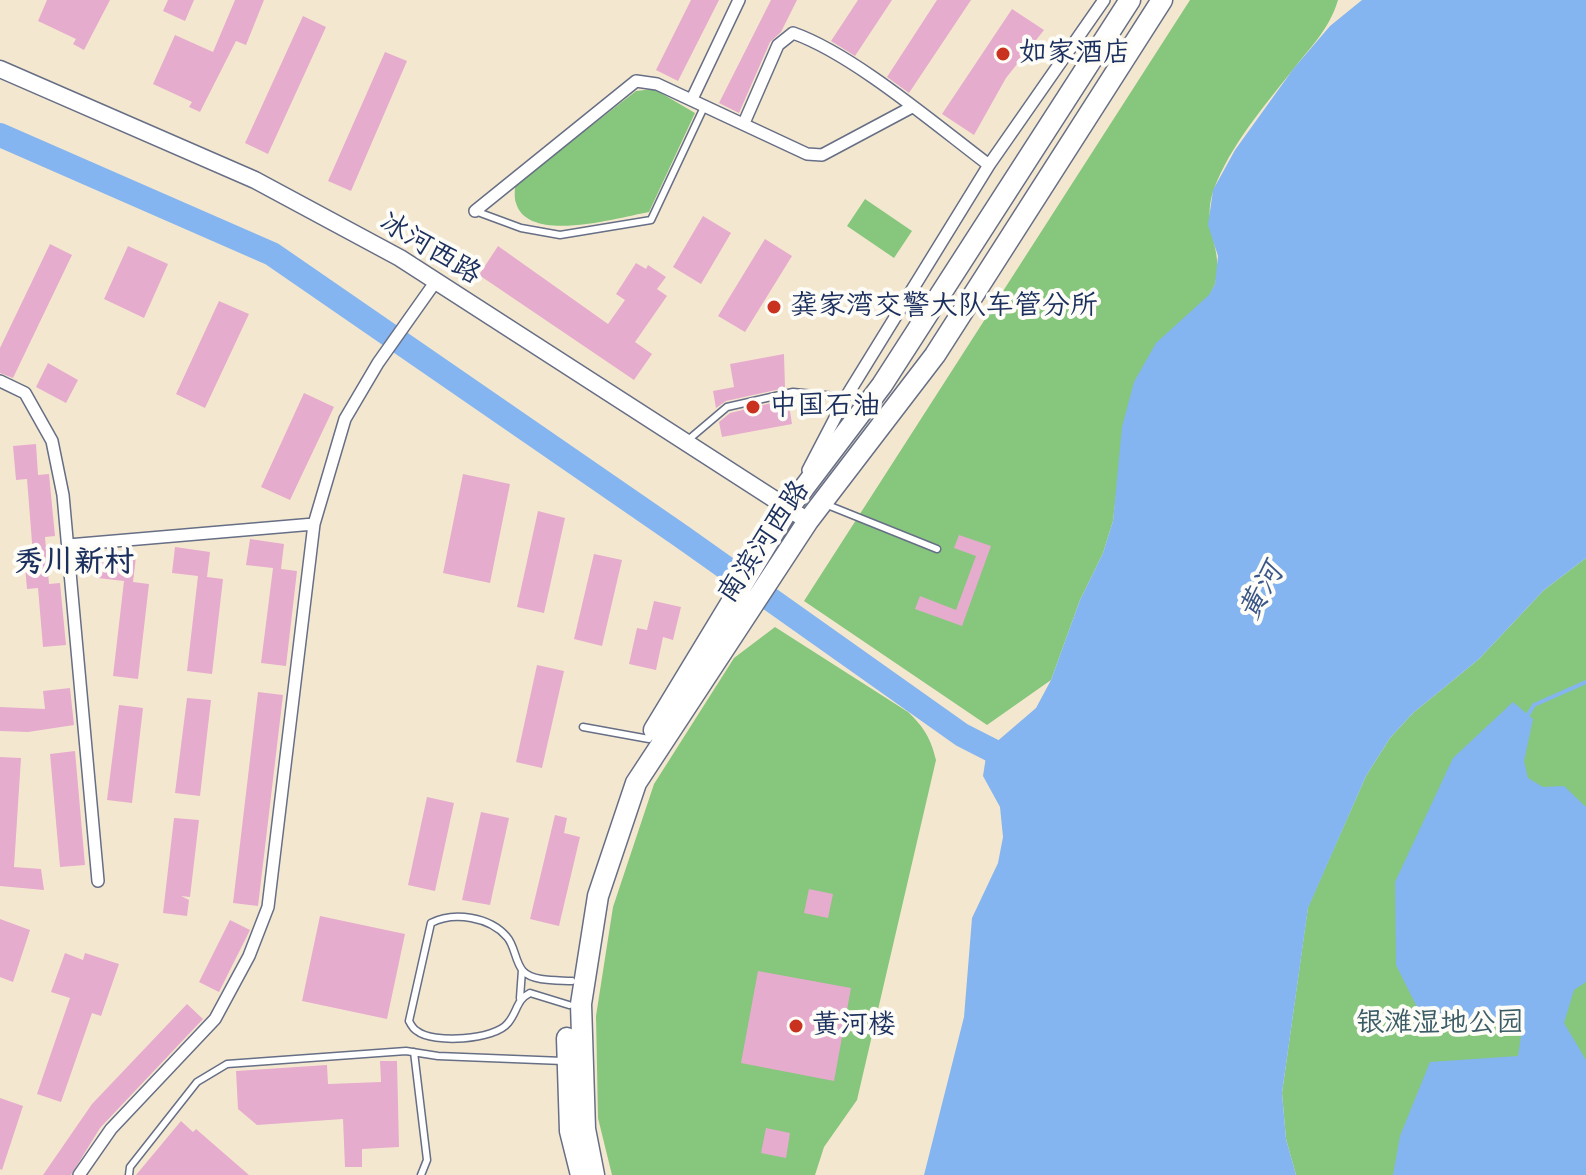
<!DOCTYPE html>
<html>
<head>
<meta charset="utf-8">
<style>
	body { margin:0 }
	canvas { display:block; background:#f4e7cf }
</style>
</head>
<body>
<canvas width="1586" height="1175"></canvas>
<script>
const g = document.querySelector('canvas').getContext('2d');
g.lineJoin = 'round';
function paint(path, color) {
  g.fillStyle = color;
  g.fill(path, 'evenodd');
}
function strokePath(path, color, width, dash) {
  g.strokeStyle = color;
  g.lineWidth = width;
  g.lineCap = dash ? 'butt' : 'round';
  g.setLineDash(dash || []);
  g.stroke(path);
}
function label(font, color, halo, rows, align = 'center') {
  g.font = font + ' "Patrick Hand","LXGW WenKai TC",sans-serif';
  g.lineWidth = 8;
  g.setLineDash([]);
  g.textBaseline = 'middle';
  g.strokeStyle = halo;
  g.fillStyle = color;
  for (const [text, x, y, turn = 0] of rows) {
    g.save();
    g.translate(x, y);
    g.rotate((+turn || 0) * Math.PI / 180);
    g.textAlign = isNaN(turn) ? turn : align;
    if (halo) g.strokeText(text, 0, 0);
    g.fillText(text, 0, 0);
    g.restore();
  }
}
const green = new Path2D(`
	M1190 0H1338C1329 30 1311 46 1292 71 1264 106 1230 146 1214 189 1200 226 1225 250 1215 284L1117 487 1113 521 1103 553 1080 600 1051 680 987 725 804 601Z
	M654 89 695 113 649 212C620 217 528 245 516 203 514 198 515 190 515 185L636 91Z
	M865 199 912 231 894 258 847 226Z
	M1586 558V1175H1296L1286 1139 1282 1093 1308 907 1366 776 1390 738 1413 713 1479 659 1544 590Z
	M775 627 908 712C924 727 931 739 936 760L857 1100 824 1147 815 1175H612L598 1118 596 1016 613 907 654 784 734 658Z`);
const water = new Path2D(`
	M1362 0H1586V558L1544 590 1479 659 1413 713 1390 738 1366 776 1308 908 1282 1093 1286 1139 1296 1175H924L964 1017 972 918 998 863 1003 837 1000 807 983 776 987 750 1036 708 1051 680 1080 600 1103 553 1113 521 1122 427 1134 382 1156 343 1209 295 1215 284 1218 256 1208 225 1213 190 1235 150 1294 68 1330 26Z
	M1513 702 1533 719 1524 761 1528 778 1543 787 1564 786 1586 807V982L1574 990 1564 1023 1586 1060V1175H1393L1400 1136 1430 1062 1518 1056 1522 1030 1499 1022 1474 1031 1464 1010 1438 1015 1419 1011 1396 965 1395 882 1453 758Z`);
const stream = new Path2D(`
	M1526 718 1534 705 1586 682`);
const river = new Path2D(`
	M0 135 272 254 681 536 962 735 1015 762`);
const building = new Path2D(`
	M47 0H110L84 50 73 44 76 39 38 21Z
	M168 0H194L185 21 163 11Z
	M235 0H264L246 45 236 41 200 112 189 107 192 102 153 84 175 35 213 52Z
	M691 0H719L678 81 656 70Z
	M771 0H797L781 32 770 42 739 113 719 103Z
	M858 0H892L855 56 831 41Z
	M937 0H971L909 93 887 77Z
	M1012 9 1044 30 1006 78 974 135 942 114Z
	M303 16 326 27 268 154 245 143Z
	M385 52 407 61 351 191 328 181Z
	M703 216 731 233 701 284 673 267Z
	M765 239 792 256 745 332 718 316Z
	M50 244 72 255 13 378 0 373V348Z
	M128 246 168 264 144 318 104 299Z
	M498 246 608 324 625 300 616 294 636 263 646 269 648 265 666 277 657 289 667 296 635 342 652 354 634 380 479 275Z
	M219 301 249 314 205 408 176 394Z
	M784 354 785 388 726 401 716 408 713 391 734 387 730 364Z
	M48 363 78 380 66 403 36 387Z
	M304 393 334 407 290 500 261 487Z
	M788 399 792 424 722 437 719 422 730 413Z
	M36 444 38 475 49 474 55 536 45 537 49 584 60 583 66 645 43 647 38 588 27 589 24 555H33L27 479 16 480 13 446Z
	M463 474 510 484 490 583 443 573Z
	M538 511 565 518 544 613 517 607Z
	M959 535 991 546 962 626 915 609 920 596 956 610 976 556 954 548Z
	M250 539 284 544 281 569 297 571 286 666 261 663 273 568 246 565Z
	M175 547 210 552 207 577 223 579 212 674 187 671 198 576 172 573Z
	M101 552 136 557 133 582 149 584 138 679 113 676 124 581 98 578Z
	M594 554 622 560 602 646 574 639Z
	M654 601 681 607 673 640 663 637 656 670 629 664 637 628 647 630Z
	M537 665 564 671 542 768 516 762Z
	M70 688 74 725 28 732 0 731V707L45 709 43 691Z
	M258 692 283 695 258 906 233 903Z
	M187 698 211 700 200 796 175 793Z
	M119 705 143 708 132 803 107 800Z
	M75 751 85 865 60 867 50 754Z
	M0 757 21 758 14 867 41 869 44 890 0 886Z
	M427 797 454 803 435 891 408 885Z
	M481 812 509 818 490 905 462 900Z
	M555 815 567 818 564 833 580 837 559 926 530 919Z
	M174 818 199 820 190 897 181 896 189 900 187 916 163 913Z
	M809 889 833 894 828 918 804 913Z
	M320 916 405 934 387 1019 302 1001Z
	M0 919 30 930 13 982 0 977Z
	M230 920 250 930 219 992 199 982Z
	M65 953 83 960 85 953 119 964 101 1016 92 1013 61 1102 37 1094 70 998 51 992Z
	M758 971 851 988 834 1081 741 1063Z
	M187 1004 203 1019 100 1128 71 1175H43L92 1104Z
	M380 1061H397L399 1147 362 1149V1167H345L343 1119 257 1125 238 1109 236 1071 327 1065 328 1084 381 1082Z
	M0 1098 23 1106 2 1170 0 1169Z
	M181 1121 193 1132 196 1129 249 1175H136Z
	M766 1128 790 1133 786 1158 761 1153Z`);
const lane = new Path2D(`
	M475 211 521 228 560 235 651 220 705 105
	M688 440 727 407 793 392 846 397
	M825 504 937 549
	M583 727 649 739
	M520 998 522 970
	M569 1005 530 993C516 1000 518 1011 508 1023 495 1040 433 1044 417 1031 413 1029 411 1025 409 1021L431 923C454 911 490 917 507 937 515 946 515 962 523 971 533 982 559 980 572 981
	M414 1052 427 1160 421 1175
	M129 1175 130 1167 197 1082 227 1064 406 1051 438 1056 563 1061`);
const street = new Path2D(`
	M692 99 739 0
	M744 123 778 45 793 33C853 54 936 125 989 165
	M475 211 636 81 657 84 807 154 822 155 912 107
	M0 381 25 393 52 441 63 495 98 881
	M808 470 846 397 989 165 1104 0
	M314 524 345 419 378 363 436 281
	M68 545 314 524 268 907 249 956 215 1019 111 1129 79 1175`);
const secondary = new Path2D(`
	M0 69 255 180 400 258 808 521`);
const highway = new Path2D(`
	M654 730 788 509 882 385 1130 0
	M567 1038 570 1131 581 1175
	M594 1175 585 1129 581 1004 598 896 636 783 808 521 935 355 1162 0`);
const markers = [
	[1003,54,8,"#c8321e"],
	[774,307,8,"#c8321e"],
	[753,407,8,"#c8321e"],
	[796,1026,8,"#c8321e"]
];
const poiNames = [
	["如家酒店",1019,54],
	["龚家湾交警大队车管分所",790,307],
	["中国石油",769,407],
	["黄河楼",812,1026]
];
const streetNames = [
	["冰河西路",430,249,31],
	["南滨河西路",764,542,-56]
];
const parkNames = [
	["银滩湿地公园",1440,1024]
];
const neighbourhoodNames = [
	["秀川新村",74,563]
];
const waterNames = [
	["黄河",1262,592,-61]
];
paint(green, '#87c67d');
paint(water, '#85b5f0');
strokePath(stream, '#85b5f0', 4);
strokePath(river, '#85b5f0', 24);
paint(building, '#e6accd');
strokePath(lane, '#676f86', 9);
strokePath(street, '#676f86', 14);
strokePath(secondary, '#676f86', 19);
strokePath(highway, '#676f86', 23);
strokePath(lane, '#fff', 6);
strokePath(street, '#fff', 11);
strokePath(secondary, '#fff', 16);
strokePath(highway, '#fff', 20);
for (const [x, y, r, color] of markers) {
  const dot = new Path2D();
  dot.arc(x, y, r, 0, 2 * Math.PI);
  g.fillStyle = color;
  g.fill(dot);
  strokePath(dot, '#fdfcf7', 3);
}
label('28px', '#1b2f5e', '#fdfcf7', poiNames, 'left');
label('28px', '#1b2f5e', '#fdfcf7', streetNames);
label('28px', '#3b5c67', '#fdfcf7', parkNames);
label('bold 30px', '#1b2f5e', '#fdfcf7', neighbourhoodNames);
label('italic 30px', '#3b578a', '#fdfcf7', waterNames);
</script>
</body>
</html>
